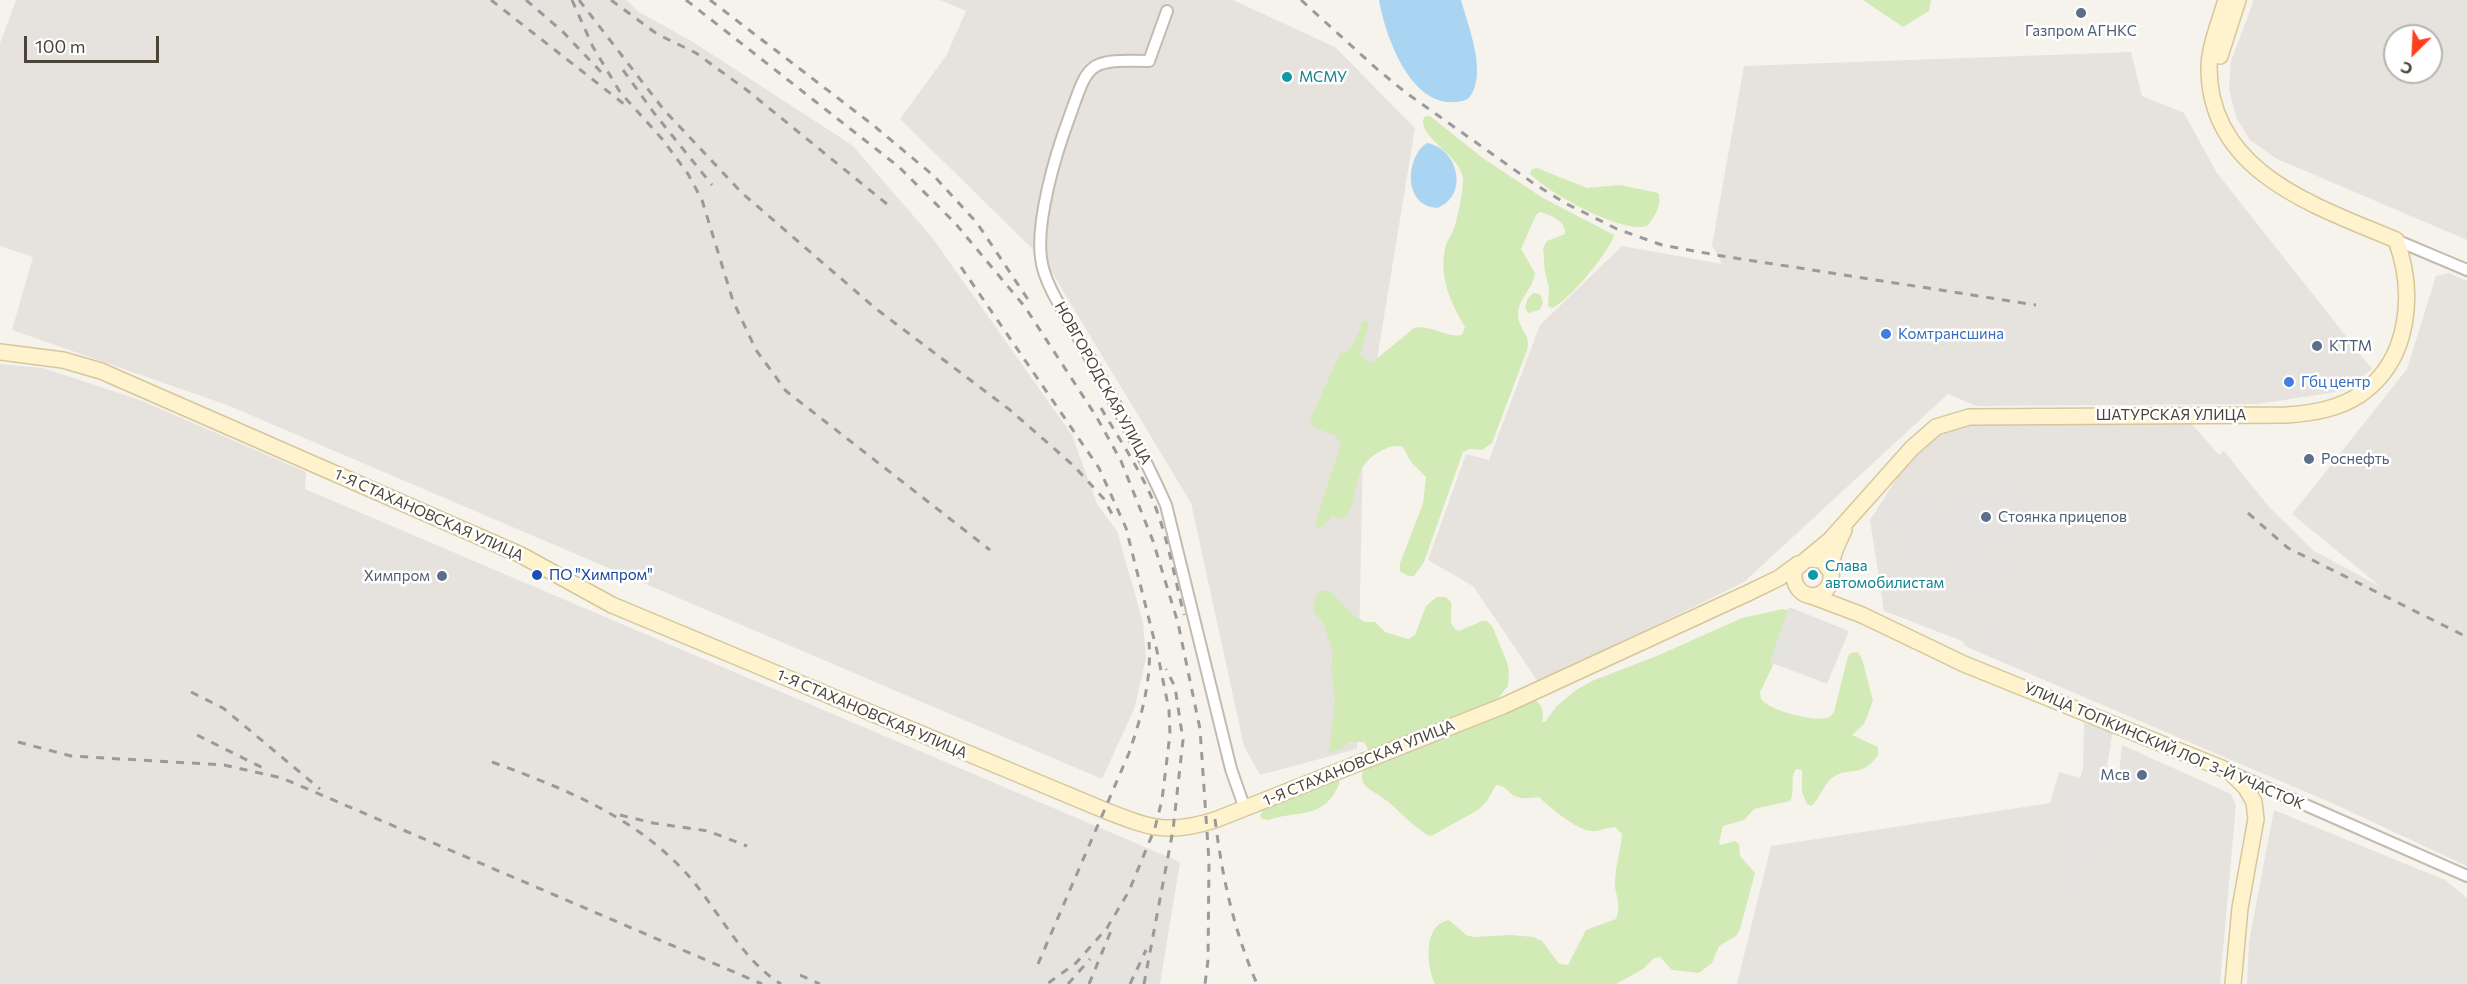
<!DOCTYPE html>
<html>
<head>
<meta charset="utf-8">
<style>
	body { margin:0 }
	#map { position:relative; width:2467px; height:984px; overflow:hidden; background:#f6f3ec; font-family:Commissioner,sans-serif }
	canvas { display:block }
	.north { position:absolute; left:2383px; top:24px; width:60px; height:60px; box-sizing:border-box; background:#fff; border:2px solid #b7b4b0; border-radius:50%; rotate:204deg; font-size:16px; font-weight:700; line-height:24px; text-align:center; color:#4b4439 }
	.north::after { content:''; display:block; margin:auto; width:21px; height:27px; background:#fc3f1d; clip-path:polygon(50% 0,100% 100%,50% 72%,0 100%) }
	.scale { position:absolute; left:24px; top:36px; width:135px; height:27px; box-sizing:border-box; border:3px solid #4b4439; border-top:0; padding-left:8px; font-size:18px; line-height:21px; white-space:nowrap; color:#4b4439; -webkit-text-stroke:4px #fff; paint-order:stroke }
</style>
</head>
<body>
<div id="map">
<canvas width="2467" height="984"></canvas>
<div class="north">С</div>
<div class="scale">100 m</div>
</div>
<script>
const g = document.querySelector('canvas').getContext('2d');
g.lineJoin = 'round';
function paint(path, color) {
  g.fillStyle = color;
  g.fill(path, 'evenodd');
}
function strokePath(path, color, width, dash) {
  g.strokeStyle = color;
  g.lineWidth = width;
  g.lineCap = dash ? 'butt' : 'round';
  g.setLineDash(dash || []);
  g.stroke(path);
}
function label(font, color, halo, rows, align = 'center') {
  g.font = font + ' Commissioner,sans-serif';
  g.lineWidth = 5;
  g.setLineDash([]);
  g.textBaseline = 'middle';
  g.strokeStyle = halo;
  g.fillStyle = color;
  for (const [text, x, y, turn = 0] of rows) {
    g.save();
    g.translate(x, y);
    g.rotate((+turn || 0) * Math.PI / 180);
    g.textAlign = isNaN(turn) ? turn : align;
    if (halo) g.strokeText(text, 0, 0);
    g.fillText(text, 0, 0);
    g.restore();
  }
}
const industrial = new Path2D(`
	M16 0H626L639 12 693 42 852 145 931 236 1072 435 1097 504 1117 531 1143 622 1146 658 1135 707 1102 779 227 405 12 330 33 257 0 246V43Z
	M940 0H1233L1335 47 1415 128 1363 445 1357 749 1260 775 1244 746 1191 503 1045 261 900 119 946 56 966 11Z
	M2254 0H2467V240L2275 158 2250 140 2236 117 2229 89 2231 61ZM2395 36H2431V72H2395Z
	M2131 52 2142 96 2184 113 2217 173 2372 369 2343 391 2257 404 1976 406 1948 394 1744 582 1539 683 1473 586 1428 560 1466 454 1489 460 1540 325 1622 246 1722 264 1712 245 1744 66Z
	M2449 273 2467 281V866L2334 804 1967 647 1962 641 1884 611 1870 520 1912 455 1952 422 2185 418 2192 424 2219 455 2224 451 2270 508 2314 551 2381 587 2292 514 2407 369 2436 276Z
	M0 364 43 368 140 400 306 472 305 489 1180 862 1160 984H0Z
	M2122 745 2231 794 2236 805 2220 984H1737L1771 846 2050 803 2059 772 2080 778 2083 769 2119 776Z
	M2274 810 2445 880 2467 898V984H2247L2249 942Z`);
const green = new Path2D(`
	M1863 0H1931L1929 11 1903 27Z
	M1430 116 1484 159 1543 198 1614 235C1610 251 1568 302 1552 308L1548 306 1549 288 1545 272 1543 248 1547 241 1565 234C1566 221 1551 215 1540 212L1536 215 1521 249 1535 273C1533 289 1519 298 1518 313 1517 328 1532 335 1527 350L1492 443 1482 450 1469 449 1463 452 1424 562 1414 576H1408L1400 571V563L1423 504 1426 477 1411 462 1403 447C1396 445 1391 446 1385 449 1344 467 1364 504 1342 519L1332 516 1322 527 1317 528 1315 525 1317 516 1341 444 1335 435 1320 430 1309 422 1340 354C1354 351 1357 334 1362 322L1366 321 1369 325 1360 354 1368 362 1374 361 1414 328C1430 324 1446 338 1462 335L1465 327C1451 304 1439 277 1445 249 1446 241 1452 236 1454 228 1457 221 1464 187 1463 179 1461 155 1416 137 1424 117Z
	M1537 168 1587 188 1620 185 1658 193C1663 204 1654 218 1647 226 1621 234 1549 193 1530 174L1532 169Z
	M1533 293 1540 294 1543 302 1540 310 1528 313 1525 307 1528 298Z
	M1322 590 1331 592 1353 615 1365 622H1375L1385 632 1408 639 1415 635 1426 606 1437 597H1446L1451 602C1453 614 1446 625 1459 631L1482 621H1487L1492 626 1507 662 1509 671 1508 686 1493 705 1369 751 1364 742H1349L1340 750 1329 752 1335 701 1331 671 1333 653 1324 625 1313 610 1317 594Z
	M1783 609 1790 611 1778 655 1760 692 1761 699C1770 711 1816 723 1830 717L1834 712 1848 656 1851 653 1858 652 1862 659 1873 701 1864 724 1852 735 1878 747V755C1862 778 1849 767 1835 776 1823 783 1821 798 1811 806L1807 804 1802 792V770L1796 769C1789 779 1796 790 1790 801L1754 809 1744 820 1723 826 1719 843 1721 845 1735 841 1739 844 1740 856 1755 873 1740 929 1736 936 1719 946 1712 963 1699 973 1672 970 1660 957 1654 958 1643 969 1616 984H1435C1426 966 1423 924 1449 920L1466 935 1474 937 1511 935 1533 937 1542 941 1559 964 1568 965 1586 930 1616 919C1621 906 1617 899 1615 887 1614 870 1621 851 1622 834L1615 827C1607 827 1599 832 1591 831 1577 830 1549 807 1539 797 1530 798 1521 800 1513 795 1507 791 1504 785 1496 785L1487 801 1478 810 1431 836C1419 833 1396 807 1383 798 1377 793 1368 790 1364 784 1360 777 1362 772 1366 767L1532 698C1542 704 1545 711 1542 722H1545L1556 707 1576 690 1592 681 1659 655 1742 618Z
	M1336 780 1340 782C1324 821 1301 809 1268 820L1262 819 1260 816 1264 808Z`);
const parking = new Path2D(`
	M2008 487 2036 492 2024 528 1999 546 1954 555 1941 505Z
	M1925 492 1928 508 1938 506 1951 556 1917 562 1905 560 1891 497Z
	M2013 553 1996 596 1937 584 1946 566Z
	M1789 607 1849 631 1827 684 1770 662Z
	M1998 631 2027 643 2019 661 1974 640 1972 632Z
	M2084 723 2113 730 2106 773 2083 769Z
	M2074 780 2109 784 2099 870 2080 868 2078 888 2062 886Z`);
const water = new Path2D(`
	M1379 0H1461C1468 26 1489 76 1468 99 1415 119 1386 40 1379 0Z
	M1427 143C1458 148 1470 196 1437 208 1401 205 1407 155 1427 143Z`);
const street = new Path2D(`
	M1167 11 1149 61C1085 59 1089 63 1068 121 1055 156 1036 221 1041 258 1044 286 1069 319 1082 344 1112 397 1141 449 1166 505L1231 769 1245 809
	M2396 240 2467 270
	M2235 774 2467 876`);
const secondary = new Path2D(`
	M2220 56 2238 0
	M0 352 63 360 101 371 521 555 612 605 1104 810C1150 828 1167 835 1215 820L1503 706 1748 593 1779 578 1798 564
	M1807 559 1830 540 1912 448 1936 427 1969 417 2287 415C2313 413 2339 409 2361 394 2411 359 2415 291 2396 240 2315 206 2208 172 2209 66 2210 45 2220 20 2226 0
	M1831 572 1822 560 1807 559 1795 569C1790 585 1805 603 1822 593 1835 585 1830 570 1833 557 1835 548 1840 539 1844 530
	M1809 595 1862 615 1964 664 2229 771 2246 788 2254 802 2256 819 2240 908 2233 984`);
const rail = new Path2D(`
	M491 0 624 104
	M526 0 563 32 602 73
	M572 0 593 47 620 92 663 140 688 174 702 200 733 301 756 350 786 391 990 550
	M579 0 664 110 742 193 875 308 1010 410 1074 466 1104 499 1112 514
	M611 0 657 34 696 53 748 91 893 209
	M686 0 899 167 955 223 1025 307 1096 416 1121 461 1153 541 1178 623 1200 729 1209 861 1208 960 1205 984
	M710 0 873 125 934 176 977 223 1029 301
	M1301 0 1377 69 1405 92 1533 183 1565 203 1617 229 1662 245 1716 255 2036 305
	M623 70 654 113 712 185
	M961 267 1099 468 1126 528 1157 651 1169 710 1170 734 1162 800 1155 828 1129 891 1107 928 1076 963 1047 984
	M1101 408C1118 437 1137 465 1151 496 1167 533 1174 575 1184 615
	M2248 513 2288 548 2467 637
	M191 692 223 708 320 789
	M197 735 267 770
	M18 742 71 756 224 765 282 778 762 984
	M492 762C563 788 634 816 686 873 718 908 740 959 781 984
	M620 815 653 823 708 831 747 846
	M1215 819C1222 877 1234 931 1257 984
	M1038 964 1129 753C1141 718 1152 680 1149 642
	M800 975 820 984
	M1068 984 1090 959
	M1089 984 1113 926
	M1130 984 1146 950
	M1144 984 1173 830 1183 740 1175 687 1166 669`);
const markers = [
	[2081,13,6,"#5c6f8a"],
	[1287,77,6,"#0f9aa8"],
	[1886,334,6,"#3f7fe0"],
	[2317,346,6,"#5c6f8a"],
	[2289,382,6,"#3f7fe0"],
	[2309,459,6,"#5c6f8a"],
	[1986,517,6,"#5c6f8a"],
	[537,575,6,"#1a4fb4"],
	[1813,575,6,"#0f9aa8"],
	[442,576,6,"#5c6f8a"],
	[2142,775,6,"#5c6f8a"]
];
const serviceNames = [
	["Газпром АГНКС",2081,31,"center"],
	["КТТМ",2329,346],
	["Роснефть",2321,459],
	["Стоянка прицепов",1998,517],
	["Химпром",430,576,"right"],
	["Мсв",2130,775,"right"]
];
const cultureNames = [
	["МСМУ",1299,77],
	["Слава",1825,566],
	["автомобилистам",1825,583]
];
const shopNames = [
	["Комтрансшина",1898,334],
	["Гбц центр",2301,382]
];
const streetNames = [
	["НОВГОРОДСКАЯ УЛИЦА",1103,383,61],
	["ШАТУРСКАЯ УЛИЦА",2171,415],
	["1-Я СТАХАНОВСКАЯ УЛИЦА",429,515,24],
	["1-Я СТАХАНОВСКАЯ УЛИЦА",872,714,23],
	["УЛИЦА ТОПКИНСКИЙ ЛОГ 3-Й УЧАСТОК",2164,746,23],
	["1-Я СТАХАНОВСКАЯ УЛИЦА",1359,763,-22]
];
const transitNames = [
	["ПО \"Химпром\"",549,575]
];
paint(industrial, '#e6e2dd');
paint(green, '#d2eab5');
paint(parking, '#e5e3e0');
paint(water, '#a9d4f2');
strokePath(street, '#c2bbae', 14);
strokePath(secondary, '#d6c79b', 18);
strokePath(street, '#fff', 10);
strokePath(secondary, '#fff3cd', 15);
strokePath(rail, '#9a9a9a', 3, [8, 8]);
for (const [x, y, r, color] of markers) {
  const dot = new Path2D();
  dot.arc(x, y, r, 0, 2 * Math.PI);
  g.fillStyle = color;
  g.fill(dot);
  strokePath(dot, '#fff', 2);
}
label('15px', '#4e5e75', '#fff', serviceNames, 'left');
label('15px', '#0d838f', '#fff', cultureNames, 'left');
label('15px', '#366cbe', '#fff', shopNames, 'left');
label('15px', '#4b4439', '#fff', streetNames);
label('15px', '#164399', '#fff', transitNames, 'left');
</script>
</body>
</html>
